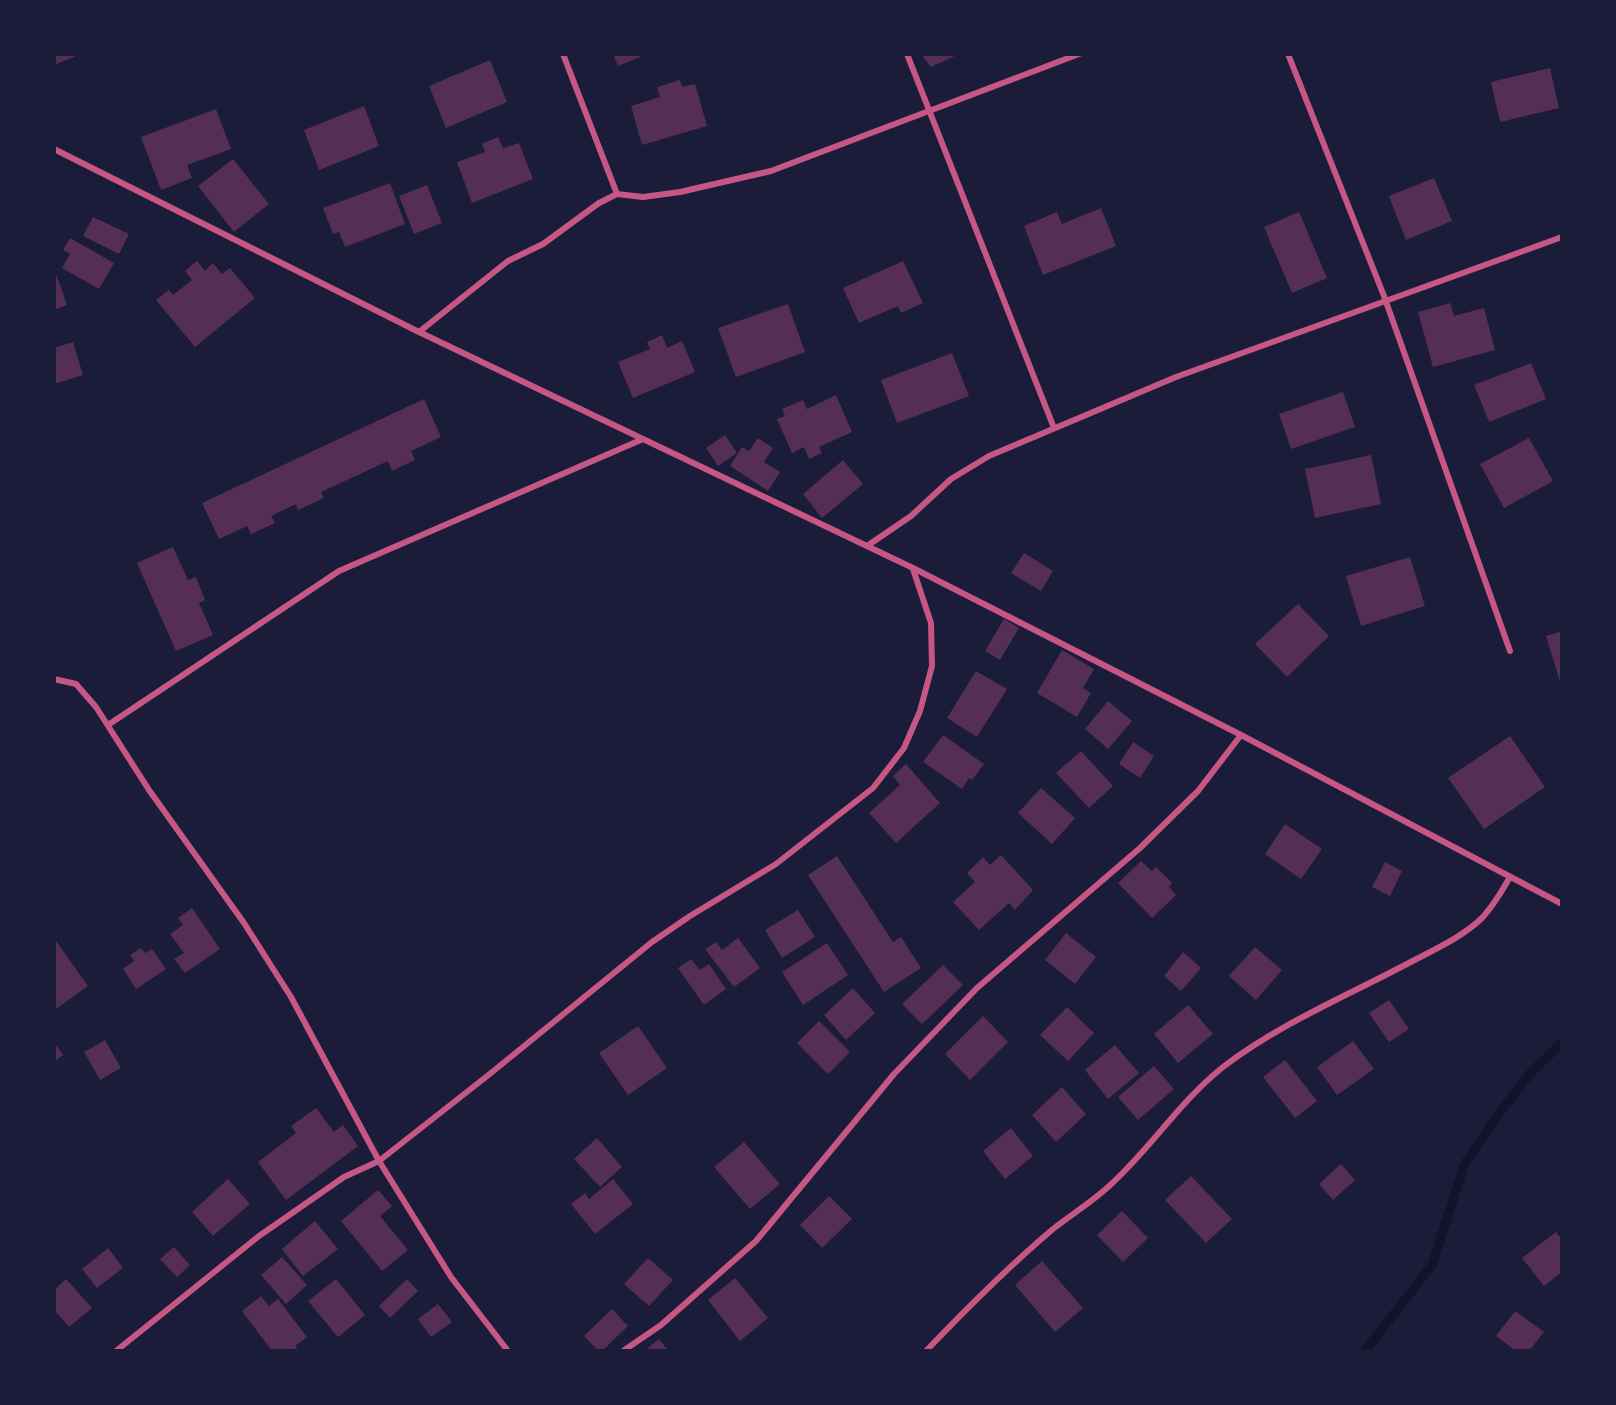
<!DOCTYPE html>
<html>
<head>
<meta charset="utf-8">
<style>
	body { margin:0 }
	#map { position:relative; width:1616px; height:1405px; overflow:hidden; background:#1b1b3a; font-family:"Crimson Pro",serif }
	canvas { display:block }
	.frame { position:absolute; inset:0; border:56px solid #1b1b3a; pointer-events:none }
</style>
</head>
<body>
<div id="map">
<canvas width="1616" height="1405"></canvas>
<div class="frame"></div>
</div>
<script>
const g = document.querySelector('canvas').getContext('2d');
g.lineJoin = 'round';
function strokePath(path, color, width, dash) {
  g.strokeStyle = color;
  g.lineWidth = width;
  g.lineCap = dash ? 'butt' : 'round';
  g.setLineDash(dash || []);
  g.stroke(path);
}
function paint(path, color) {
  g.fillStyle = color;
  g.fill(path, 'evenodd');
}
const stream = new Path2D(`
	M1365 1351 1432 1265 1465 1163 1495 1119 1532 1071 1562 1043`);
const building = new Path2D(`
	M54 54H81L54 65Z
	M613 54H647L618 66Z
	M921 54H959L931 67Z
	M490 60 507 102 446 128 429 86Z
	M1550 68 1559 108 1500 122 1491 82Z
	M680 80 682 87 695 84 707 126 642 145 631 106 660 97 657 87Z
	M364 106 379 146 319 170 304 130Z
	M216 109 231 149 187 165 192 178 161 190 141 137Z
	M498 137 503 148 519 143 533 179 472 203 457 162 485 152 482 144Z
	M233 159 269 204 234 232 198 186Z
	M1434 178 1452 221 1406 240 1389 196Z
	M390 183 405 224 345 247 339 232 333 234 323 208Z
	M427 185 442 223 414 234 399 196Z
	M1101 208 1116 246 1043 275 1024 226 1057 212 1062 224Z
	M1299 212 1327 278 1292 293 1264 227Z
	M93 217 129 234 119 254 83 236Z
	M70 238 114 263 99 289 62 268 70 254 63 250Z
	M197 261 205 271 213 263 222 274 230 268 255 298 195 347 156 300 169 290 173 295 192 280 185 271Z
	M903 261 923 303 901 313 898 306 859 323 843 288Z
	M54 268 67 305 54 310Z
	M1450 303 1454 316 1484 308 1495 350 1433 367 1418 312Z
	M788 304 805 352 736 377 718 328Z
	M662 335 667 348 682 341 695 372 633 398 618 362 650 349 647 342Z
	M73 342 83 375 54 384V348Z
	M952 353 969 396 897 423 881 380Z
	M1531 363 1546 399 1489 422 1474 385Z
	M1343 392 1355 427 1291 449 1279 414Z
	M836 395 852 432 819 447 822 453 809 459 804 447 792 453 777 419 785 416 782 409 803 400 807 409Z
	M424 399 441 437 411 451 415 460 392 471 388 461 321 492 324 498 298 510 296 504 271 516 275 523 251 534 247 526 219 539 202 503Z
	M725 435 737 453 718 466 706 448Z
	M758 438 773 448 764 462 780 472 768 491 730 466 742 447 749 451Z
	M1529 438 1553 481 1504 508 1480 464Z
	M1371 455 1381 504 1315 518 1305 469Z
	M843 460 863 484 822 518 803 494Z
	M173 547 188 580 196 577 205 600 199 603 213 635 176 651 137 563Z
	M1024 553 1053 571 1041 591 1011 573Z
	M1410 557 1425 606 1361 626 1346 576Z
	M1298 604 1329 636 1287 677 1255 644Z
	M1004 619 1019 628 1000 660 985 651Z
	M1562 631V685H1561L1546 636Z
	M1062 650 1094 669 1083 688 1091 693 1077 717 1037 693Z
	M976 671 1007 689 977 737 947 718Z
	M1108 701 1132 721 1108 749 1085 729Z
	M943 735 984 764 972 780 969 778 962 789 923 762Z
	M1510 736 1545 787 1484 829 1448 778Z
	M1133 742 1154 756 1140 778 1119 764Z
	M1081 751 1113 786 1089 808 1056 773Z
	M906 764 940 803 896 843 869 813 900 785 893 776Z
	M1041 788 1075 818 1052 844 1018 813Z
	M1285 824 1322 849 1301 879 1265 854Z
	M1001 855 1033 890 1015 910 1009 903 979 930 953 902 975 882 967 873 983 857 990 865Z
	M837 856 893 942 901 937 921 968 884 992 808 875Z
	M1141 861 1152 871 1156 867 1172 883 1169 887 1176 895 1152 918 1118 883Z
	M1385 862 1402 871 1390 896 1372 887Z
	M192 908 220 949 185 973 174 959 184 953 170 934 183 925 178 918Z
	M798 910 815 937 782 958 765 930Z
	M1066 933 1096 957 1075 984 1045 960Z
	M54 938 88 986 56 1009 54 1007Z
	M738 938 760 968 734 987 705 949 716 942 722 950Z
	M827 943 848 975 803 1005 782 972Z
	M1255 947 1282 970 1256 1000 1229 976Z
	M141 948 145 953 152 949 166 969 136 989 123 969 134 961 130 955Z
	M1183 952 1201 968 1181 991 1164 976Z
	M691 959 700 970 709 964 726 989 704 1005 678 968Z
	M943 965 963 985 922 1024 902 1004Z
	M853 988 875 1013 846 1040 824 1015Z
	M1389 1000 1409 1029 1389 1042 1369 1013Z
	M1188 1005 1213 1034 1178 1063 1154 1034Z
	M1067 1007 1094 1033 1068 1061 1040 1035Z
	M983 1016 1008 1042 970 1080 945 1054Z
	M819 1021 850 1052 828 1074 797 1043Z
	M638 1026 667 1068 628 1095 599 1053Z
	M105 1040 121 1068 100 1080 84 1052Z
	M1353 1041 1374 1069 1337 1095 1317 1067Z
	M54 1042 63 1055 54 1062Z
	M1115 1045 1139 1073 1108 1099 1085 1070Z
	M1285 1060 1317 1101 1295 1118 1263 1077Z
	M1154 1066 1174 1089 1138 1120 1118 1097Z
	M1062 1087 1086 1114 1056 1142 1032 1115Z
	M316 1108 334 1132 343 1125 358 1146 286 1200 258 1162 296 1133 291 1126Z
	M1011 1128 1033 1156 1005 1179 983 1151Z
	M597 1138 622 1167 600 1187 574 1159Z
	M744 1142 780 1184 750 1209 714 1167Z
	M1341 1164 1355 1180 1333 1200 1319 1184Z
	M1191 1176 1232 1219 1206 1243 1165 1200Z
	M228 1179 250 1204 213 1236 192 1212Z
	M613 1179 633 1204 595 1234 571 1204 585 1193 589 1199Z
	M378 1190 392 1206 380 1216 408 1250 382 1271 341 1221Z
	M829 1196 852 1219 822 1248 800 1225Z
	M1122 1211 1148 1238 1123 1262 1097 1235Z
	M315 1221 338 1249 303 1276 282 1249Z
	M1556 1232 1562 1240V1272L1544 1286 1522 1258Z
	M174 1247 190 1265 177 1277 160 1259Z
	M108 1248 123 1268 97 1288 82 1269Z
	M282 1257 307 1285 286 1304 261 1275Z
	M648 1258 673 1280 649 1306 624 1284Z
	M1042 1261 1083 1308 1055 1332 1015 1285Z
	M735 1278 768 1318 740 1341 708 1300Z
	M66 1279 92 1308 69 1327 54 1310V1290Z
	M336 1279 365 1315 338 1337 308 1301Z
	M407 1279 418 1291 390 1318 379 1306Z
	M261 1296 269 1306 278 1299 307 1337 295 1346 299 1351H272L242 1311Z
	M438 1304 452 1322 431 1337 418 1319Z
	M612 1309 628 1326 602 1351H598L584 1336Z
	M1515 1311 1544 1332 1529 1351H1516L1496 1336Z
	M659 1339 669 1351H644Z`);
const minor = new Path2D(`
	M563 54 617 194
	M907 54 1054 428
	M1288 54 1384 296 1510 651
	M54 149 419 332 913 568 1241 735 1562 904
	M419 332 508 261 543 244 599 203 617 194 643 197 680 192 771 171 1079 54
	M867 546 911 516 951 479 989 456 1176 377 1562 237
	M54 679 76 684 96 707 149 790 244 923 291 997 379 1161 451 1277 508 1351
	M108 725 339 571 643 439
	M116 1351 259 1236 344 1177 379 1161 491 1073 652 942 690 916 776 864 873 788 904 748 920 711 932 666 931 623 913 569
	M623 1351 661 1325 756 1241 894 1074 977 988 1140 848 1198 791 1241 735
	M926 1351C967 1308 1008 1267 1053 1229 1071 1215 1090 1203 1107 1188 1149 1151 1179 1102 1223 1067 1278 1025 1344 997 1405 965 1431 951 1460 939 1482 918 1493 906 1502 891 1510 877`);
strokePath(stream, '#12122b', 9);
paint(building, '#542f53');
strokePath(minor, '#c65784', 6);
</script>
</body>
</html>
